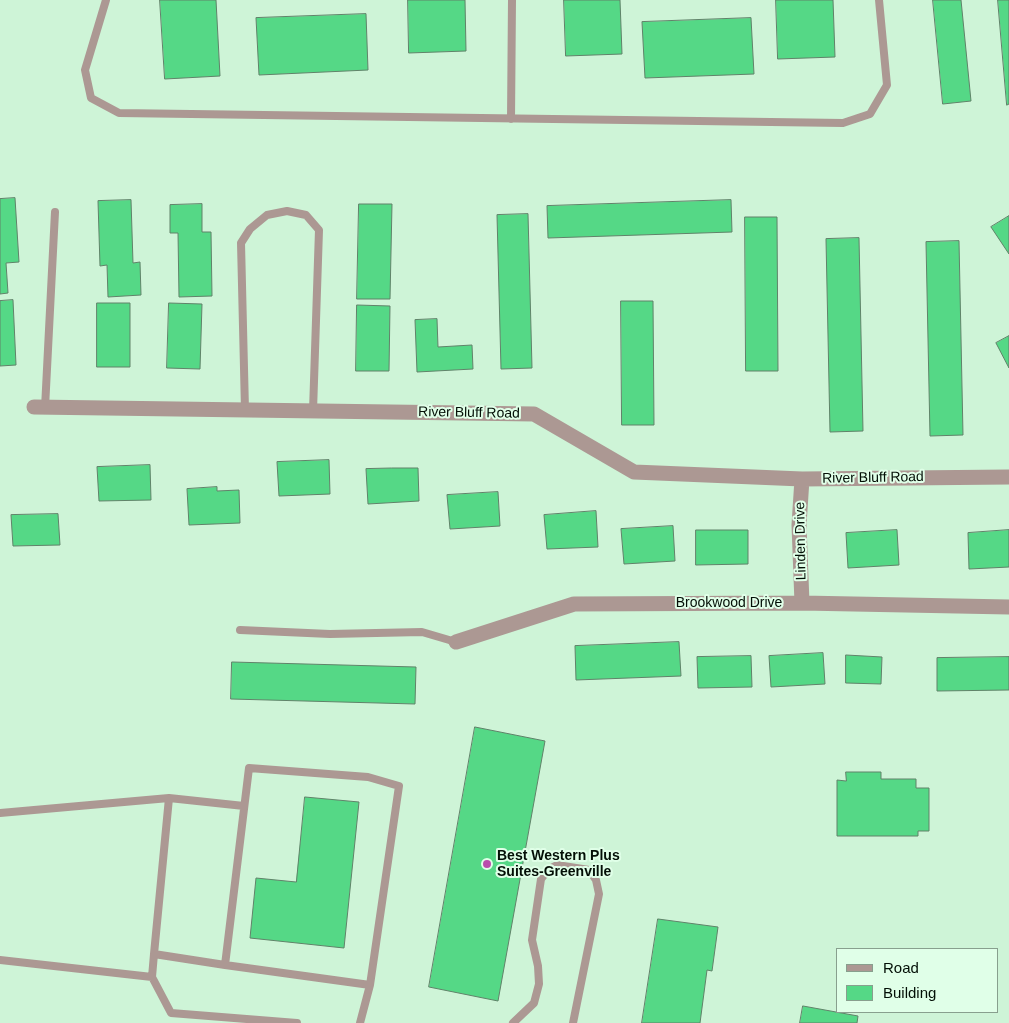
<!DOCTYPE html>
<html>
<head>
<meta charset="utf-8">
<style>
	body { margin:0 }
	#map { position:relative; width:1009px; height:1023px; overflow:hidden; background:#cef4d7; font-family:Arial,sans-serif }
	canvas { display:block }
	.legend { position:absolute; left:836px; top:948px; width:162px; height:65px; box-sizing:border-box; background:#e0ffe8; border:1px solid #889f8e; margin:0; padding:6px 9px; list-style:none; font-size:15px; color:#030f06 }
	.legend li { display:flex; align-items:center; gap:10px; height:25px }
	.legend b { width:25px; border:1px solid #889f8e }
</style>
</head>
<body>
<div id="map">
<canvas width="1009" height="1023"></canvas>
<ul class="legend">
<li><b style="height:6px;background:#ac9893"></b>Road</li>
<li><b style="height:14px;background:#55d886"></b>Building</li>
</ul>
</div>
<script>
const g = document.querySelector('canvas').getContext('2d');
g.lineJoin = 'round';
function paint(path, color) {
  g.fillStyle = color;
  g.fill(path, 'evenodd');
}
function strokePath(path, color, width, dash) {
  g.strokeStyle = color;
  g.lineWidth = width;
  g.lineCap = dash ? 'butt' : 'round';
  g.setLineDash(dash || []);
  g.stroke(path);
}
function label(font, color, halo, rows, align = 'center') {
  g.font = font + ' Arial,sans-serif';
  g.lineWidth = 4;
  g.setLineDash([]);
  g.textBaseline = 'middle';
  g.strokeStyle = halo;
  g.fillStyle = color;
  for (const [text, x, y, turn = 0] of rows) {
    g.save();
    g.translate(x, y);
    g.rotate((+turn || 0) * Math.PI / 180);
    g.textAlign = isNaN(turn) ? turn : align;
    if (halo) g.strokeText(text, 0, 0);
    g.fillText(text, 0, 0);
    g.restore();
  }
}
const building = new Path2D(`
	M160 0H216L220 76 165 79Z
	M408 0H465L466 51 409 53Z
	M564 0H620L622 54 566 56Z
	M776 0H833L835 57 778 59Z
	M933 0H961L971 101 943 104Z
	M998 0H1009V104L1007 105Z
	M366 14 368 70 259 75 256 18Z
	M751 18 754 74 645 78 642 22Z
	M15 198 19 262 6 263 8 293 0 294V199Z
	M131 200 133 263 140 262 141 295 108 297 107 265 100 266 98 201Z
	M731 200 732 232 548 238 547 206Z
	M202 204V232H211L212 296 179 297 178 233H170V205Z
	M359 204H392L390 299H357Z
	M528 214 532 368 501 369 497 215Z
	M1009 216V254L991 227Z
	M745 217H777L778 371H746Z
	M859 238 863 431 830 432 826 239Z
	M959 241 963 435 930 436 926 242Z
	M13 300 16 365 0 366V301Z
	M621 301H653L654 425H622Z
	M97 303H130V367H97Z
	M169 303 202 304 200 369 167 368Z
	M357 305 390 306 389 371H356Z
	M437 319 438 347 472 345 473 369 417 372 415 320Z
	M1009 336V368L996 343Z
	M329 460 330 494 279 496 277 462Z
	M150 465 151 500 99 501 97 467Z
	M392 468H418L419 501 368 504 366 469Z
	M217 487V491L239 490 240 523 189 525 187 489Z
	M498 492 500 526 450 529 447 495Z
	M596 511 598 547 547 549 544 515Z
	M58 514 60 545 13 546 11 515Z
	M673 526 675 561 624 564 621 529Z
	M696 530H748V564L696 565Z
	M897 530 899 565 848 568 846 533Z
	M1009 530V567L969 569 968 533Z
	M679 642 681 676 576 680 575 646Z
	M823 653 825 684 771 687 769 656Z
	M846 655 882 657 881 684 846 683Z
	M751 656 752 687 698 688 697 657Z
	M1009 657V690L937 691V658Z
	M232 662 416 667 415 704 231 699Z
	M475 727 545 741 498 1001 429 987Z
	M846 772H881V779H916V788H929V831H918V836H837V780L846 781Z
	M305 797 359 802 344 948 250 938 256 878 296 882Z
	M658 919 718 927 712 971 707 970 700 1023H642Z
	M803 1006 858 1016 857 1023H800Z`);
const lane = new Path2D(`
	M106 0 85 70 91 98 119 113 843 123 870 114 887 85 879 0
	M511 119 512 0
	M45 408 55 212
	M245 410 241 243 250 229 267 215 287 211 306 215 319 230 313 411
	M240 630 330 634 422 632 456 642
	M0 813 169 798
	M0 960 152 977 154 954
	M225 965 154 954 169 798 244 806
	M152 977 171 1013 297 1023
	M360 1023 370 985 399 786 368 777 249 768 225 965 370 985
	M513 1023 534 1003 539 984 538 966 532 940 541 879 549 869 557 865 589 870 596 880 599 894 573 1023`);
const street = new Path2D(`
	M34 407 534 414 634 472 802 479 1009 477
	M802 479 799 525 802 603
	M456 642 574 604 802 603 1009 607`);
const markers = [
	[487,864,5,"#ba4dac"]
];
const streetNames = [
	["River Bluff Road",469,413,1],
	["River Bluff Road",873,478,-1],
	["Linden Drive",801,541,-91],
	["Brookwood Drive",729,603]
];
const poiNames = [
	["Best Western Plus",497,856],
	["Suites-Greenville",497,872]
];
paint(building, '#55d886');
strokePath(building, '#608269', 1);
strokePath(lane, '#ac9893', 8);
strokePath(street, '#ac9893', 15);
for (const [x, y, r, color] of markers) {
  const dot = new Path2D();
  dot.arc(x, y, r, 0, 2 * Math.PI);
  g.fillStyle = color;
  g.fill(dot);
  strokePath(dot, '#e0ffe8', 2);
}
label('14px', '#030f06', '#e0ffe8', streetNames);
label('bold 14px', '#030f06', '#e0ffe8', poiNames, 'left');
</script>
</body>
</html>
